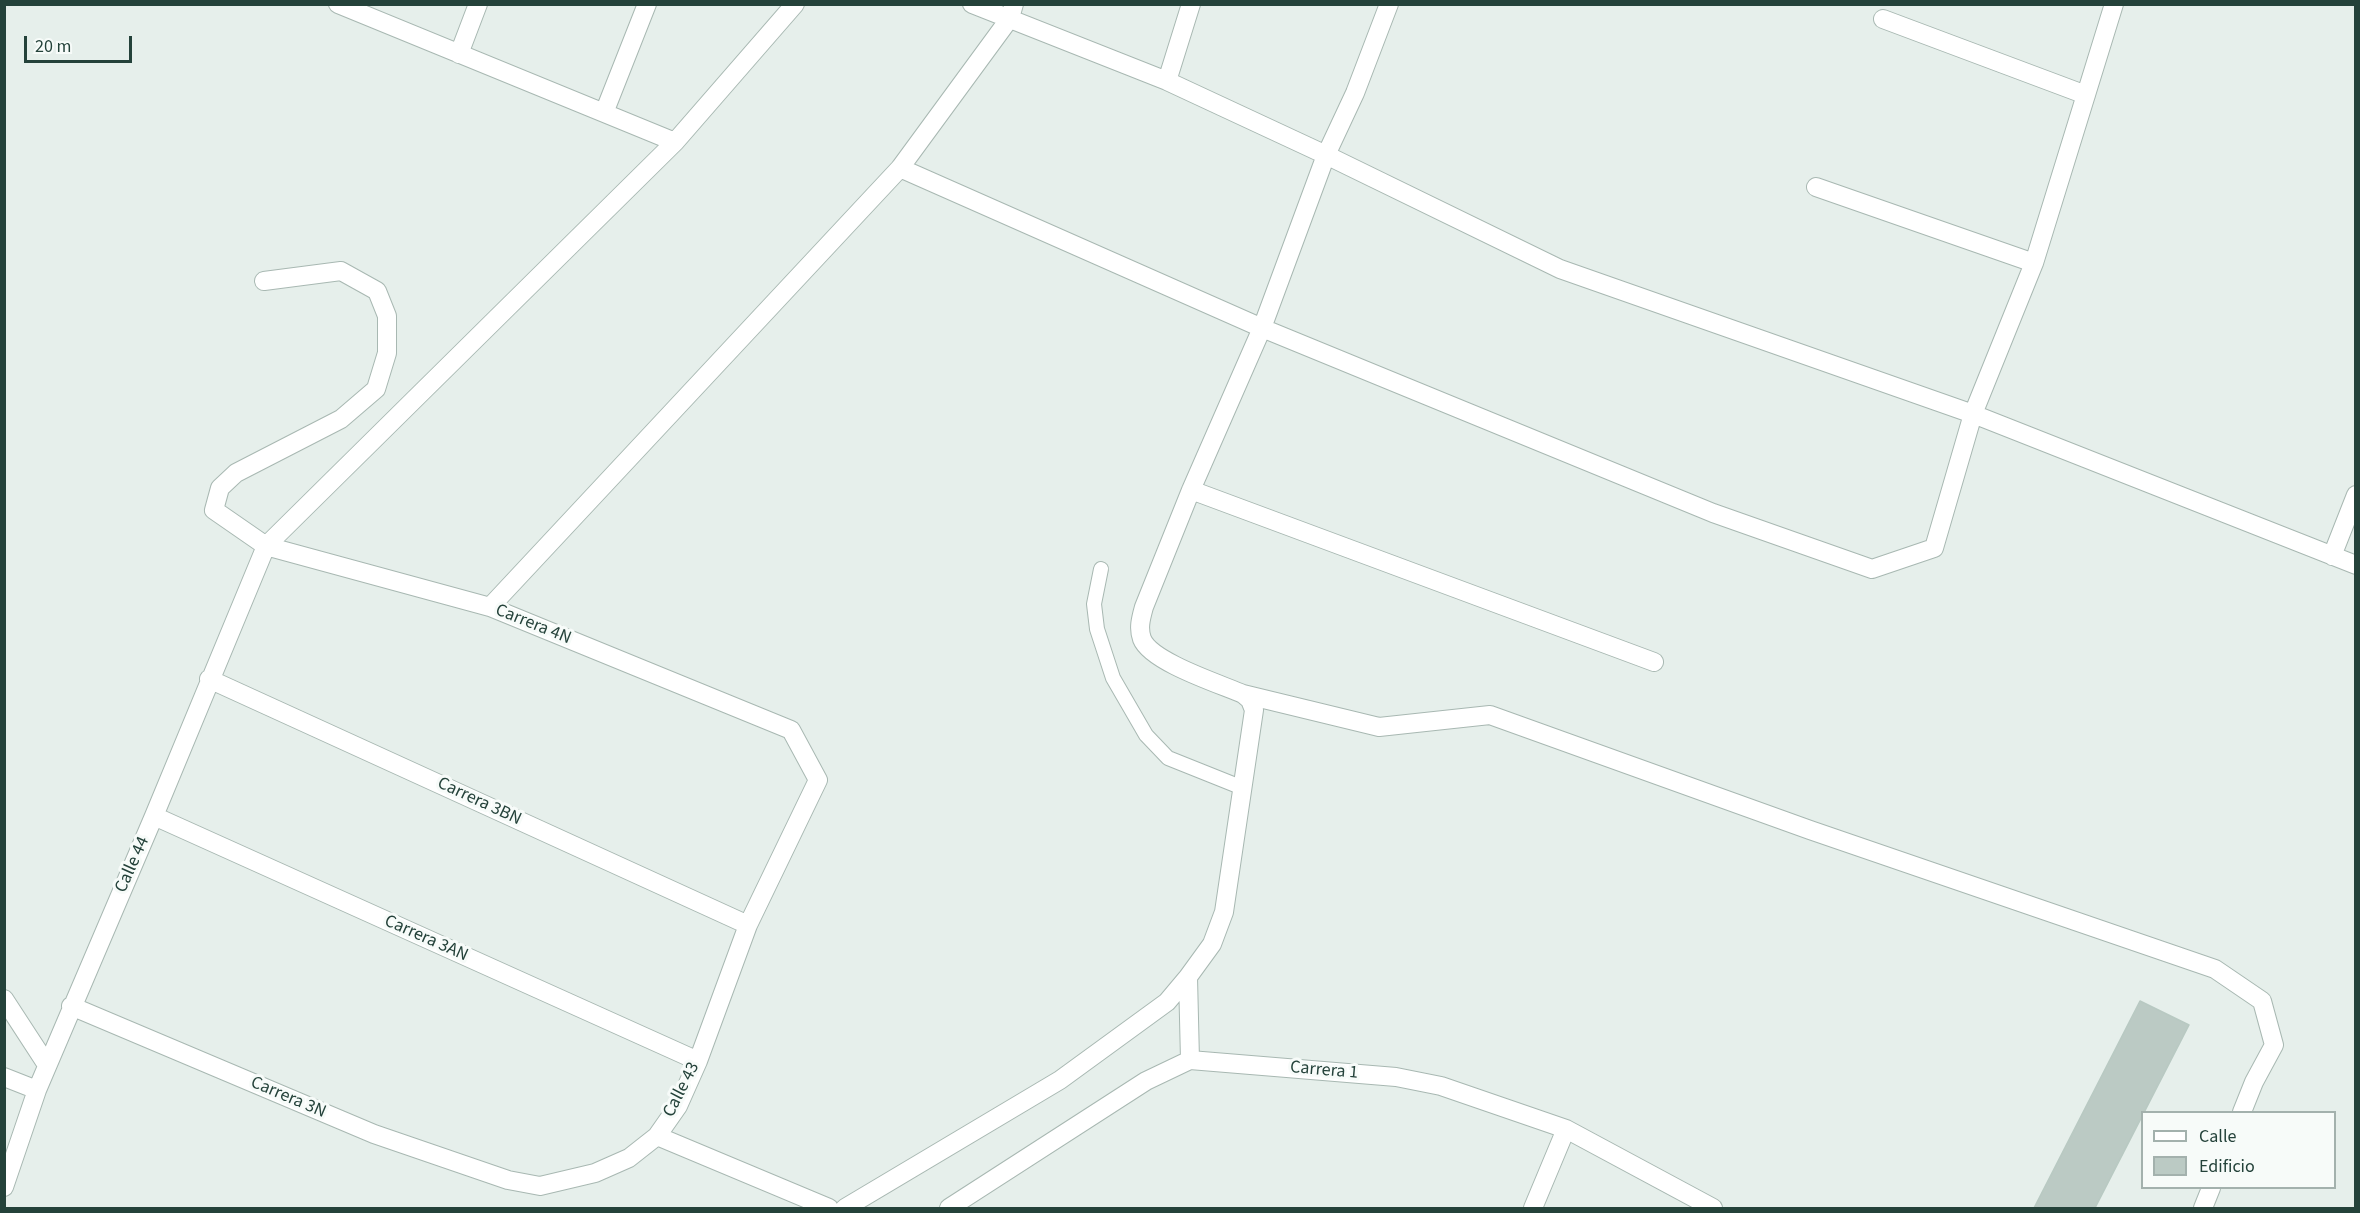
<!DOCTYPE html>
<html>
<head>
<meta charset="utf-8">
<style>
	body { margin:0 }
	#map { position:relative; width:2360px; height:1213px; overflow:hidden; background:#e6efeb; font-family:"Source Sans 3",sans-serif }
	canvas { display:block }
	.frame { position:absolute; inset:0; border:6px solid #24423a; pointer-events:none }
	.legend { position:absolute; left:2141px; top:1111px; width:195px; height:78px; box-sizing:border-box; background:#f7fbf9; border:2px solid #a3b1ad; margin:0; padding:8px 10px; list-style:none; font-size:18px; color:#24423a }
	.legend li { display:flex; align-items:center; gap:12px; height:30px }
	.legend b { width:30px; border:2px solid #a3b1ad }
	.scale { position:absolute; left:24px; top:36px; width:108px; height:27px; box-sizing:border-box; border:3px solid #24423a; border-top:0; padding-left:8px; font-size:18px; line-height:21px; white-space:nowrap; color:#24423a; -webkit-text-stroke:4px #f7fbf9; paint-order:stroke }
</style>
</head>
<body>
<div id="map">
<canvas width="2360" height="1213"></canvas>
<div class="frame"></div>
<ul class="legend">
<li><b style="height:8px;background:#fff"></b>Calle</li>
<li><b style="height:16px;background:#bbcac4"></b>Edificio</li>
</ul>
<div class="scale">20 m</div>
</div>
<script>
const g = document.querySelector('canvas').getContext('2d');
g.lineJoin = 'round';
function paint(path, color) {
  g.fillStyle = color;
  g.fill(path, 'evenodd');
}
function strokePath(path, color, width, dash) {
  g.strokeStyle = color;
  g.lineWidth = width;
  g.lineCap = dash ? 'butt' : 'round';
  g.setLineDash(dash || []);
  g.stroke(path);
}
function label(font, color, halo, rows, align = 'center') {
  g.font = font + ' "Source Sans 3",sans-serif';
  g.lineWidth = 6;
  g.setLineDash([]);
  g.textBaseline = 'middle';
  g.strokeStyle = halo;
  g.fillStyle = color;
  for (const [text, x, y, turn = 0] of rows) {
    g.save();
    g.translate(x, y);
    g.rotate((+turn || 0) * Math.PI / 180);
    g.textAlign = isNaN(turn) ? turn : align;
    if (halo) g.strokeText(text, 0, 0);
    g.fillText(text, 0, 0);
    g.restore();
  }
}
const building = new Path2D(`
	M2140 1001 2189 1025 2095 1208H2034Z`);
const service = new Path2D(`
	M1101 569 1094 604 1097 629 1113 678 1146 735 1168 758 1243 788`);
const minor = new Path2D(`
	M338 4 675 142
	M972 4 1167 81 1326 155 1560 269 1973 414 2356 565
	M1883 19 2086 95
	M459 54 478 4
	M1167 81 1191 4
	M604 113 647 4
	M900 168 1262 328 1713 513 1872 569 1934 548 1973 414 2034 263 2114 4
	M1816 187 2034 263
	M1191 490 1654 662
	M2332 556 2356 495
	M490 607 900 168 1010 18 1014 4
	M209 679 748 925
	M1243 694 1379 727 1490 715 1810 830 2215 969 2262 1001 2274 1045 2254 1082 2242 1112
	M154 816 698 1061
	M1188 977 1190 1060
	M4 999 47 1065
	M71 1006 374 1134 508 1180 540 1186 595 1173 629 1158 657 1136 678 1106 698 1061 748 925 818 780 791 730 490 607 266 546 214 510 220 488 236 473 341 419 376 389 387 353V316L377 291 341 271 264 281
	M4 1077 37 1090
	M657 1136 829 1208
	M4 1187 37 1090 154 816 266 546 675 142 795 4
	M845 1208 1060 1080 1167 1002 1188 977 1212 944 1224 912 1254 710 1250 700 1243 694C1220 684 1151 662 1142 639 1138 628 1141 618 1144 607L1191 490 1262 328 1326 155 1355 93 1389 4
	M949 1208 1146 1081 1190 1060 1396 1077 1441 1086 1566 1129 1713 1208
	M1533 1208 1566 1129
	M2203 1208 2211 1188`);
const streetNames = [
	["Carrera 4N",533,625,22],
	["Carrera 3BN",479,802,25],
	["Calle 44",133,865,-66],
	["Carrera 3AN",426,939,24],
	["Carrera 1",1324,1071,5],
	["Calle 43",682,1090,-63],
	["Carrera 3N",288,1098,23]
];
paint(building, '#bbcac4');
strokePath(building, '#b8c9c2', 1.5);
strokePath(service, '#a8b8b2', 16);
strokePath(minor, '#a8b8b2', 20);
strokePath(service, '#fff', 14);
strokePath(minor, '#fff', 18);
label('18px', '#24423a', '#f7fbf9', streetNames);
</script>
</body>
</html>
